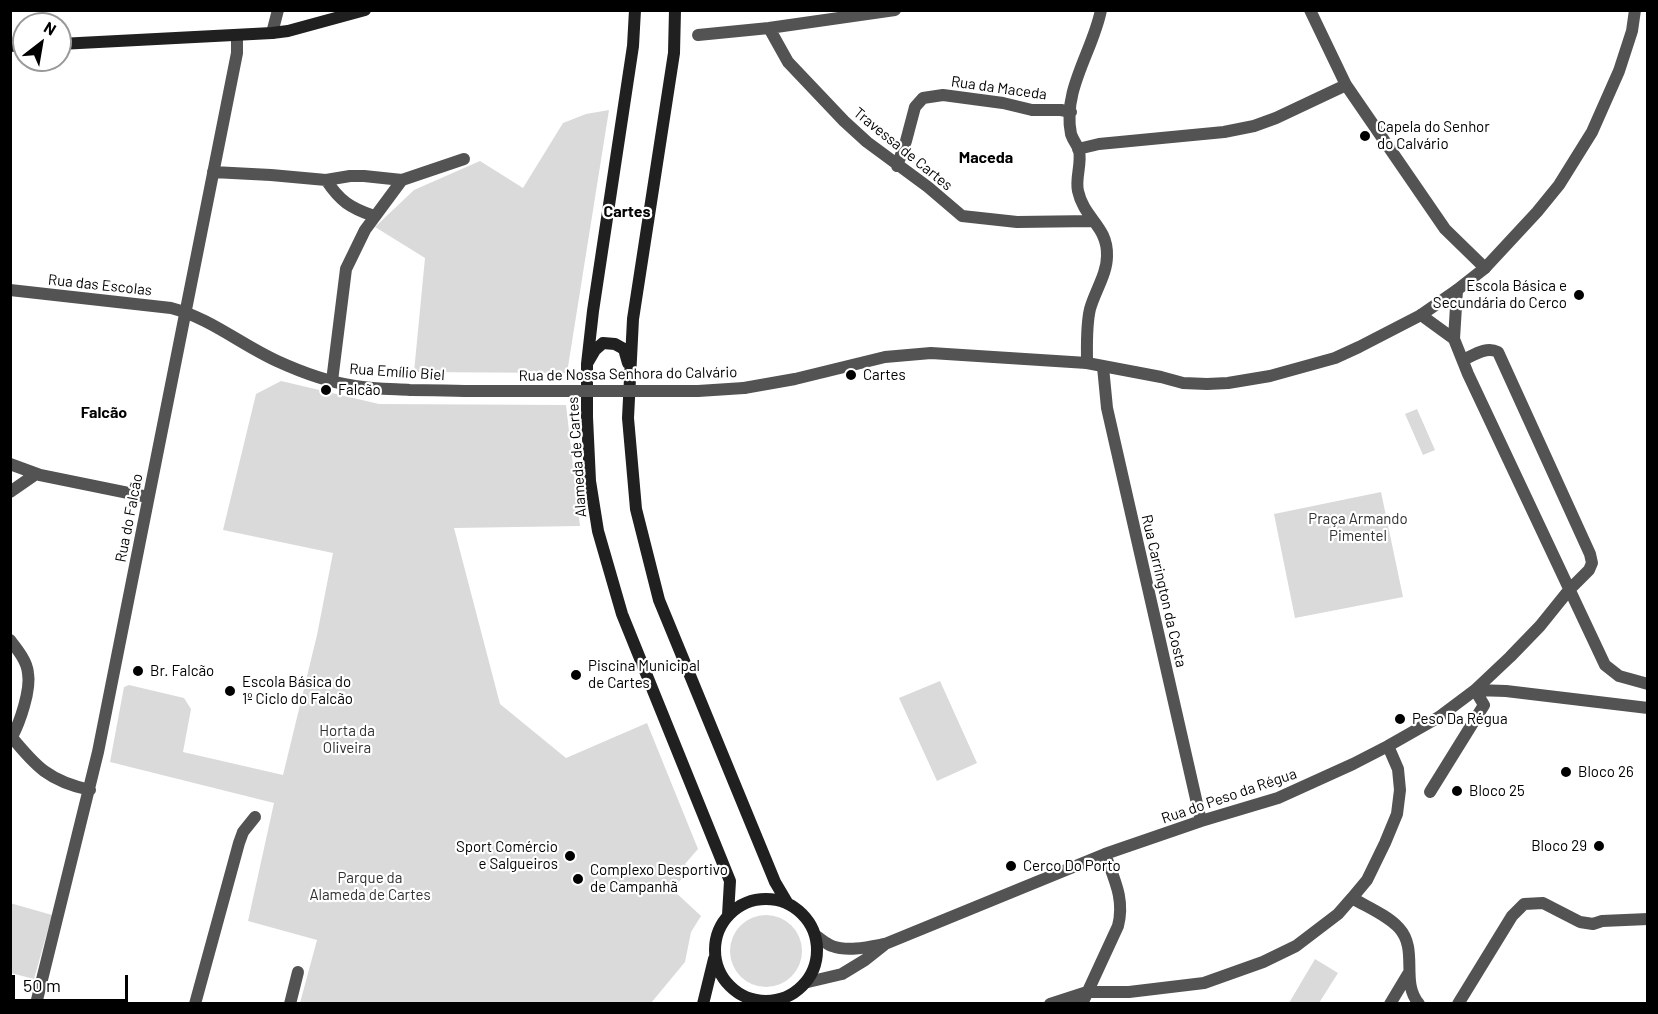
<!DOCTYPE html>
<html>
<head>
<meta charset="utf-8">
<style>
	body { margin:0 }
	#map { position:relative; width:1658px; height:1014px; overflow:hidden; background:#fff; font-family:Barlow,sans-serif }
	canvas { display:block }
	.frame { position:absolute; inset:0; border:12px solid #000; pointer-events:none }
	.north { position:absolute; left:12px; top:12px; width:60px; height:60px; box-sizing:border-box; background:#fff; border:2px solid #999; border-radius:50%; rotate:31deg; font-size:16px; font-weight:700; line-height:24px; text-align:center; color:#000 }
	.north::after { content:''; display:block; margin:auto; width:21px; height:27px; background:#000; clip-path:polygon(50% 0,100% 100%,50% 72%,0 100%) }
	.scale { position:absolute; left:12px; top:975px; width:116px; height:27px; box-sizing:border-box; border:3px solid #000; border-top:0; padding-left:8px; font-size:18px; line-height:21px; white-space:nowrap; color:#000; -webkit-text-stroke:4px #fff; paint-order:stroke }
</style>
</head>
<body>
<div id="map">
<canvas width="1658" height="1014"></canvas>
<div class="frame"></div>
<div class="north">N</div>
<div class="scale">50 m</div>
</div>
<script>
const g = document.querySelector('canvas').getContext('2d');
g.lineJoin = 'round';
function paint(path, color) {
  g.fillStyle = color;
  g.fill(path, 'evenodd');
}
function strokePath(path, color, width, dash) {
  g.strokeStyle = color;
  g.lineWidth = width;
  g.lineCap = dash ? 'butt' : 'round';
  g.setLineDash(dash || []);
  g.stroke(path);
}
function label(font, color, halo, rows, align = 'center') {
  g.font = font + ' Barlow,sans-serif';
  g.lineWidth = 4.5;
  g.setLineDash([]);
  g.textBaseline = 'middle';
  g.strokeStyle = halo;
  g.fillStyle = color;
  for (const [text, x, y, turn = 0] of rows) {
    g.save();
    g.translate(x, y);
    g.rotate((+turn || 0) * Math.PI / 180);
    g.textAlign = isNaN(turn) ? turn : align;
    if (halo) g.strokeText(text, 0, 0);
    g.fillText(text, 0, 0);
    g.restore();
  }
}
const green = new Path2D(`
	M609 110 567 373 414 372 425 258 375 227 414 190 480 161 523 188 563 123 586 114Z
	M281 381 379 404 566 405 580 526 454 528 500 704 566 758 647 723 698 849 685 864 691 869 672 889 701 916 691 932 685 962 651 1003H300L317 940 248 921 274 803 110 762 124 687 129 685 184 698 191 709 183 752 283 775 317 635 333 553 223 530 256 394Z
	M1417 409 1435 450 1423 455 1405 414Z
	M1381 492 1403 597 1295 618 1274 514Z
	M940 681 977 763 937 781 899 698Z
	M10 903 52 915 34 979 11 973Z
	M730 951a36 36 0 1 1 72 0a36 36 0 1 1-72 0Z
	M1315 959 1338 973 1319 1003H1289Z`);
const minor = new Path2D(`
	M1310 10 1346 85 1445 229 1485 268
	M769 28 788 62 844 121 867 142 928 187 962 216 1017 222 1093 221
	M272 33 278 10
	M698 35 769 28 895 10
	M1078 149 1099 144 1224 132 1254 126 1276 118 1346 85
	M897 166 906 141 915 107 923 98 943 95 1003 103 1032 110H1061L1071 112
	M213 172 271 175 326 180 350 176H364L402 180 464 159
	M326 180C340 201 350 208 374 216
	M1457 290 1454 339 1468 374 1605 665 1619 676 1648 684
	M1421 315 1454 339
	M1087 363C1087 346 1086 326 1090 309 1095 291 1107 274 1107 256 1108 226 1084 219 1078 191 1075 178 1082 164 1079 150 1077 145 1073 140 1071 134 1062 90 1093 51 1101 10
	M1103 367 1107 408 1201 821
	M332 381 346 269 365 230 402 180
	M10 464 40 475 148 497
	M10 492 36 474
	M10 640C17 649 27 661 28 673 31 690 20 722 12 737
	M1475 690 1506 691 1648 708
	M10 735C36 767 49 781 90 790
	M1430 792 1484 705 1475 690
	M1352 898C1367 907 1387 915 1399 928 1419 950 1400 982 1419 1004
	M816 936C821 939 826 944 832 946 848 952 869 947 885 944L1105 854 1201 821 1278 798 1353 764 1388 746 1439 717 1475 690 1510 657 1540 626 1569 590 1589 570 1592 563 1590 554 1498 352C1486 346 1474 355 1463 360
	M808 982 842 974 865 960 884 945
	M36 1004 98 752 237 53V36
	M195 1004 239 843 243 832 255 817
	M290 1004 298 972
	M1050 1004 1087 992H1129L1204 983 1263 962 1296 946 1338 914 1352 898 1367 880 1385 843 1397 814 1400 790 1398 769 1388 746
	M1082 1004 1118 926C1125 899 1114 879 1105 854
	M1390 1004 1408 974
	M1458 1004 1512 916 1524 904 1543 903 1580 922 1593 924 1602 921 1648 919`);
const tertiary = new Path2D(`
	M10 290 171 308C210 318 240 344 277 361 301 372 328 382 355 386 373 389 392 389 410 390 433 390 456 391 479 391
	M744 388 795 379 885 357 931 353 1087 363 1161 377 1183 383 1207 384 1228 383 1270 376 1335 358 1359 347 1421 315 1457 290 1485 268 1537 212 1559 185 1592 132 1619 71 1632 31 1635 10`);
const secondary = new Path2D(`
	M635 10 633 46 593 311 587 364V417L590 481 598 531 622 614 730 881 728 915
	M675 10 674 53 633 319 628 418 636 509 659 600 775 882 788 904
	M60 44 272 33 288 31 365 10
	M10 46 24 45
	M588 362 595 350 603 343 615 344 624 349 628 363
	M715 950a51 51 0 1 1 102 0a51 51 0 1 1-102 0Z
	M703 1004 714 959`);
const tertiaryBridge = new Path2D(`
	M479 391H698L744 388`);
const markers = [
	[1365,136,6,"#000"],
	[1579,295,6,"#000"],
	[851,375,6,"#000"],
	[326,390,6,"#000"],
	[138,671,6,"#000"],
	[576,675,6,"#000"],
	[230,691,6,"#000"],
	[1400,719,6,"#000"],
	[1566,772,6,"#000"],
	[1457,791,6,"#000"],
	[1599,846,6,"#000"],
	[570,856,6,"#000"],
	[1011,866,6,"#000"],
	[578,879,6,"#000"]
];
const streetNames = [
	["Rua da Maceda",999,88,8],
	["Travessa de Cartes",903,149,39],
	["Rua das Escolas",100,285,6],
	["Rua Emílio Biel",397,372,4],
	["Rua de Nossa Senhora do Calvário",628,374,-1],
	["Alameda de Cartes",577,457,-94],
	["Rua do Falcão",129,518,-79],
	["Rua Carrington da Costa",1164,591,77],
	["Rua do Peso da Régua",1229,796,-19]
];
const poiNames = [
	["Capela do Senhor",1377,127],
	["do Calvário",1377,144],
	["Escola Básica e",1567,286,"right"],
	["Secundária do Cerco",1567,303,"right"],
	["Cartes",863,375],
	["Falcão",338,390],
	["Piscina Municipal",588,666],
	["de Cartes",588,683],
	["Br. Falcão",150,671],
	["Escola Básica do",242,682],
	["1º Ciclo do Falcão",242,699],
	["Peso Da Régua",1412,719],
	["Bloco 26",1578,772],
	["Bloco 25",1469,791],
	["Bloco 29",1587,846,"right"],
	["Sport Comércio",558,847,"right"],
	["e Salgueiros",558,864,"right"],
	["Cerco Do Porto",1023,866],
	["Complexo Desportivo",590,870],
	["de Campanhã",590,887]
];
const parkNames = [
	["Praça Armando",1358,519],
	["Pimentel",1358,536],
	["Horta da",347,731],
	["Oliveira",347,748],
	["Parque da",370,878],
	["Alameda de Cartes",370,895]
];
const neighbourhoodNames = [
	["Maceda",986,158],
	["Cartes",627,212],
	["Falcão",104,413]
];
paint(green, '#dadada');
strokePath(minor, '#535353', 12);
strokePath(tertiary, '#535353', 12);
strokePath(secondary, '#202020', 12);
strokePath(tertiaryBridge, '#535353', 12);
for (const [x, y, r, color] of markers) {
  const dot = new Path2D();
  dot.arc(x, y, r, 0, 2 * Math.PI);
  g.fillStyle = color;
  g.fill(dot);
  strokePath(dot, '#fff', 2);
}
label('15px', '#000', '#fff', streetNames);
label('15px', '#000', '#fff', poiNames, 'left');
label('15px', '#313131', '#fff', parkNames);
label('bold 16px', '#000', '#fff', neighbourhoodNames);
</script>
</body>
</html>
